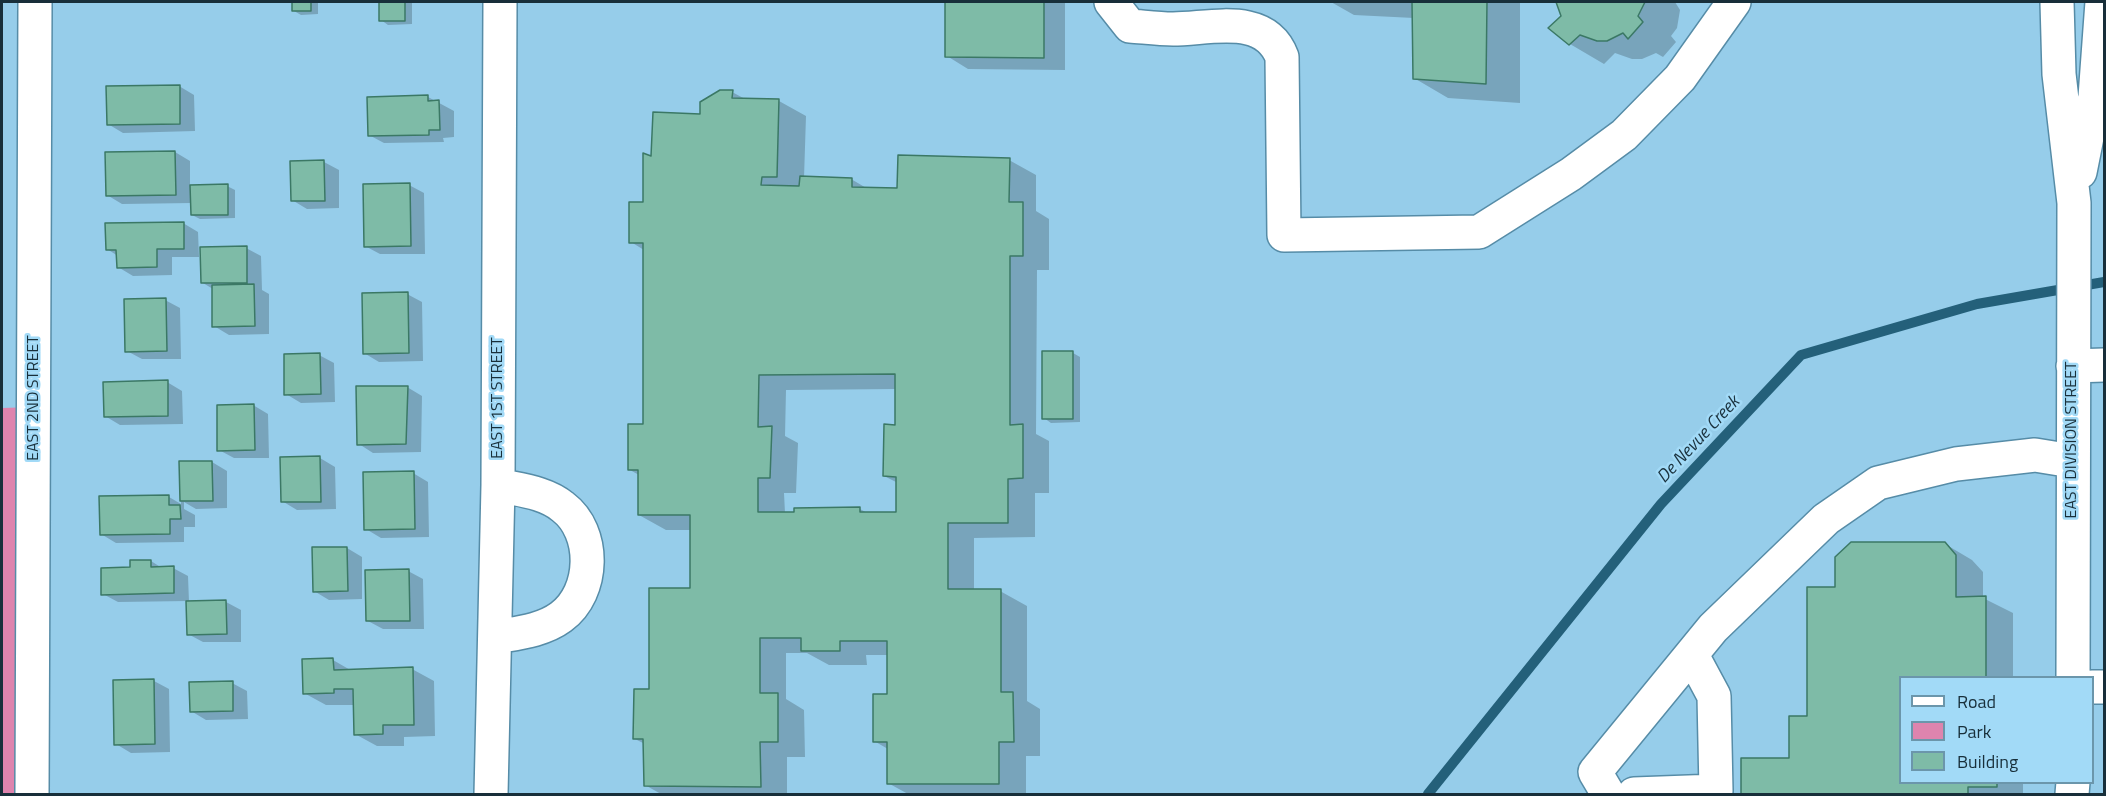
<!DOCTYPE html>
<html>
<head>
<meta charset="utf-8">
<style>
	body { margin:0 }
	#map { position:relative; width:2106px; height:796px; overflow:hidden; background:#96cdea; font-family:"Titillium Web",sans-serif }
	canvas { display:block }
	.frame { position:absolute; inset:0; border:3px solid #182f3a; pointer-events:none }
	.legend { position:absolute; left:1899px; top:676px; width:195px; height:108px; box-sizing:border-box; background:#a2daf7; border:2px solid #6b96ab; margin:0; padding:8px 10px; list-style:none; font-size:18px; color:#182f3a }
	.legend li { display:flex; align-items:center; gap:12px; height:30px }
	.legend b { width:30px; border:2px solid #6b96ab }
</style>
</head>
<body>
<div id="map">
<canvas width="2106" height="796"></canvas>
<div class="frame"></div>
<ul class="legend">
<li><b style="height:8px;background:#fff"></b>Road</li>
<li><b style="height:16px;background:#de84ae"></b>Park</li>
<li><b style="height:16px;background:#7ebba7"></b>Building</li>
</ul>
</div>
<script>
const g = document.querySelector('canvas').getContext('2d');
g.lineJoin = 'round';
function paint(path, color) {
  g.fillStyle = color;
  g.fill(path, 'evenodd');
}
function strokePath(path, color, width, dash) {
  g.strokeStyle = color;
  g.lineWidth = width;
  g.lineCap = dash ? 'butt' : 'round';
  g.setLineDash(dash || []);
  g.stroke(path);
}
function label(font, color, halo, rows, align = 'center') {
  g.font = font + ' "Titillium Web",sans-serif';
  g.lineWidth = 5;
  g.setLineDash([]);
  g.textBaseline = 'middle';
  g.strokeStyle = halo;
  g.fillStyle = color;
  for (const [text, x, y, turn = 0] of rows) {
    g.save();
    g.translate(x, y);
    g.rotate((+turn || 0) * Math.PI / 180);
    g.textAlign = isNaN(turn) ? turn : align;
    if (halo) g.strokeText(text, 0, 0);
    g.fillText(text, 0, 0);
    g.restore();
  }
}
const green = new Path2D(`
	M34 407 32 794H2V408Z`);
const shadow = new Path2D(`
	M243 2H265L245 3Z
	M293 2H318V14L301 15 294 11Z
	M380 2H412V24L388 25 381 20Z
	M947 2H1065V70L968 69 947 56Z
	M1331 2H1520V103L1448 98 1414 78V18L1354 15Z
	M1558 2H1675L1680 10 1677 28 1671 36 1676 42 1663 57 1656 53 1642 59H1632L1615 53 1604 64 1570 44Z
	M179 86 194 95 195 131 123 133 108 124Z
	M732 92 747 100 779 101 806 116 804 178 851 179 868 189 898 190 1009 160 1036 175V211L1049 219V270H1037L1036 434 1049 441V493H1035V537L974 538V591H1000L1027 606V701L1040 709V756H1026V794H908L888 783V749L874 741 889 695 888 655H866L867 665H829L807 653H786V699L804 710 805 757H787V794H661L645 785V744L635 739 651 691 691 590V530H666L639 515V475L630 470 644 426V250L631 242 644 203 652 158ZM897 389V427L884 476 898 483 897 514H869L860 509H795V513H785L784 493H796L798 443 785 436 786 390Z
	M428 97 454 111V137L443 138 444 142 384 143 369 135Z
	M175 152 190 161V186H227L235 190V218L200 219 192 215V203L122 204 107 195Z
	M324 162 339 170V208L307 209 292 200Z
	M409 185 424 193 425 254H380L365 246Z
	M183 223 198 232 199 257H172V275L133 276 118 267V256L107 249Z
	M246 248 261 256 262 290 269 294V334L229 335 214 326 213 289 203 283Z
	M407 294 422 302 423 361 379 362 364 353Z
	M165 300 180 308 181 359H142L127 351Z
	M1073 353 1080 357V422L1051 423 1044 418Z
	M319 355 334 363 335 402 301 403 286 394Z
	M167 382 182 391 183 424 120 425 105 416Z
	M407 387 422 396 421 452 373 453 359 444Z
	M253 405 268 414 269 458H234L219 450Z
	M320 458 335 467 336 509 297 510 282 501 281 459Z
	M212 462 227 471V508L196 509 184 502V509L195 515V527H184V542L116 543 101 534 169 497 181 504V463Z
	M413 473 428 482 429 537 381 538 366 529Z
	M1945 544 1972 560 1983 572V598L2013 613V678H1900V782H2023V794H1743V760H1791L1808 717 1837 589Z
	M347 548 362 557V599L329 600 314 591Z
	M151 561 162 568H173L188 576 189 602H226L241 610V642H203L188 634V601L118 602 103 594 132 569Z
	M408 571 423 579 424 629H383L368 621Z
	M333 660 352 671 412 669 434 681 435 736 404 737V746H377L355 734V705H326L304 693Z
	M154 681 169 689 170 752 131 753 116 744Z
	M232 683 247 691 248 719 206 720 191 711Z`);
const stream = new Path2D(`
	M1428 794 1661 504 1801 355 1977 304 2104 282`);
const building = new Path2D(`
	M292 2H311V11H292Z
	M379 2H405V21H379Z
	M945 2H1044V58L945 57Z
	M1412 2H1487L1486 84 1413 79Z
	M1556 2H1645L1638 16 1643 22 1628 39 1623 33 1607 41H1597L1580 35 1569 45 1548 28 1561 16Z
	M180 85V124L107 125 106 86Z
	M720 90H733L732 98 779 99 777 177H762L761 185 799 186 800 176 852 178V187L897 188 898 155 1010 158 1009 202H1023V256H1010V425L1023 424V478L1008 479V523H948V589H1001V692H1013L1014 742H999V784H887V742H873V694H887V641H840V651H801V638H760V693H778V742H760L761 787 644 786 643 739H633L634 689H649V588H690V515H638V470H628V424H643V243H629V202H643V153L651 156 653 112 700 114V102ZM895 374V425L884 424 883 476 896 477V512H860V507L794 508V512H758V478H770L772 426 758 427 759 375Z
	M428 95V101L439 100 440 130H429V135L368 136 367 97Z
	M175 151 176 195 106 196 105 152Z
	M324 160 325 201H291L290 161Z
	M410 183 411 246 364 247 363 184Z
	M228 184V215H191L190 185Z
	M184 222V249H157V267L117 268 116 250H106L105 223Z
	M247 246V283H201L200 247Z
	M254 284 255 326 212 327V285Z
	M408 292 409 353 363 354 362 293Z
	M166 298 167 351 125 352 124 299Z
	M1042 351H1073V419H1042Z
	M320 353 321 394 284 395V354Z
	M168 380V416L104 417 103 382Z
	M356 386H408L406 444 357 445Z
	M254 404 255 450 217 451V405Z
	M320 456 321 502H281L280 457Z
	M179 461H212L213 501H180Z
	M414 471 415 529 364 530 363 472Z
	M169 495V505H180L181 519H170V534L100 535 99 496Z
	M1851 542H1945L1956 555V597L1986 596V678H1900V782H1997V787H1968V794H1741V758H1789V716H1807V587H1835V557Z
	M312 547H347L348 591 313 592Z
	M130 560H151V567L174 566V593L101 595V568L130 567Z
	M409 569 410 621H366L365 570Z
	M226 600 227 634 187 635 186 601Z
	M333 658 334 670 413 667 414 725H383V734L354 735 353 689H334V693L303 694 302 659Z
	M154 679 155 744 114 745 113 680Z
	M233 681V711L190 712 189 682Z`);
const minor = new Path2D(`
	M1111 2 1130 26C1144 27 1158 29 1173 29 1210 29 1265 12 1282 57L1284 235 1479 232 1571 174 1624 135 1680 78 1734 2
	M2057 2 2059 74 2074 203 2073 678
	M2080 172 2095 97 2102 2
	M2073 366 2104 365
	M495 637C517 633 542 631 561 617 595 592 596 532 563 507 545 492 519 490 498 485
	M2092 687H2104
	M32 794 35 2
	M491 794 498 485 500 2
	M1608 794 1595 772 1713 628 1826 519 1878 483 1956 464 2035 455 2072 461
	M1634 794 1716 791 1714 696 1692 655
	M2072 794 2073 782`);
const streetNames = [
	["EAST 2ND STREET",34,398,-90],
	["EAST 1ST STREET",498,398,-90],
	["EAST DIVISION STREET",2072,440,-90]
];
const waterNames = [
	["De Nevue Creek",1699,440,-47]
];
paint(green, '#de84ae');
paint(shadow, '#0003');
strokePath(stream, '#24607a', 10);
paint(building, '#7ebba7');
strokePath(building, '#3b7865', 1.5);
strokePath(minor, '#568ca7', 36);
strokePath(minor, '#fff', 33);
label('16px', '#182f3a', '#a2daf7', streetNames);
label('italic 18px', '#1b323e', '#a2daf7', waterNames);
</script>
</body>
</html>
